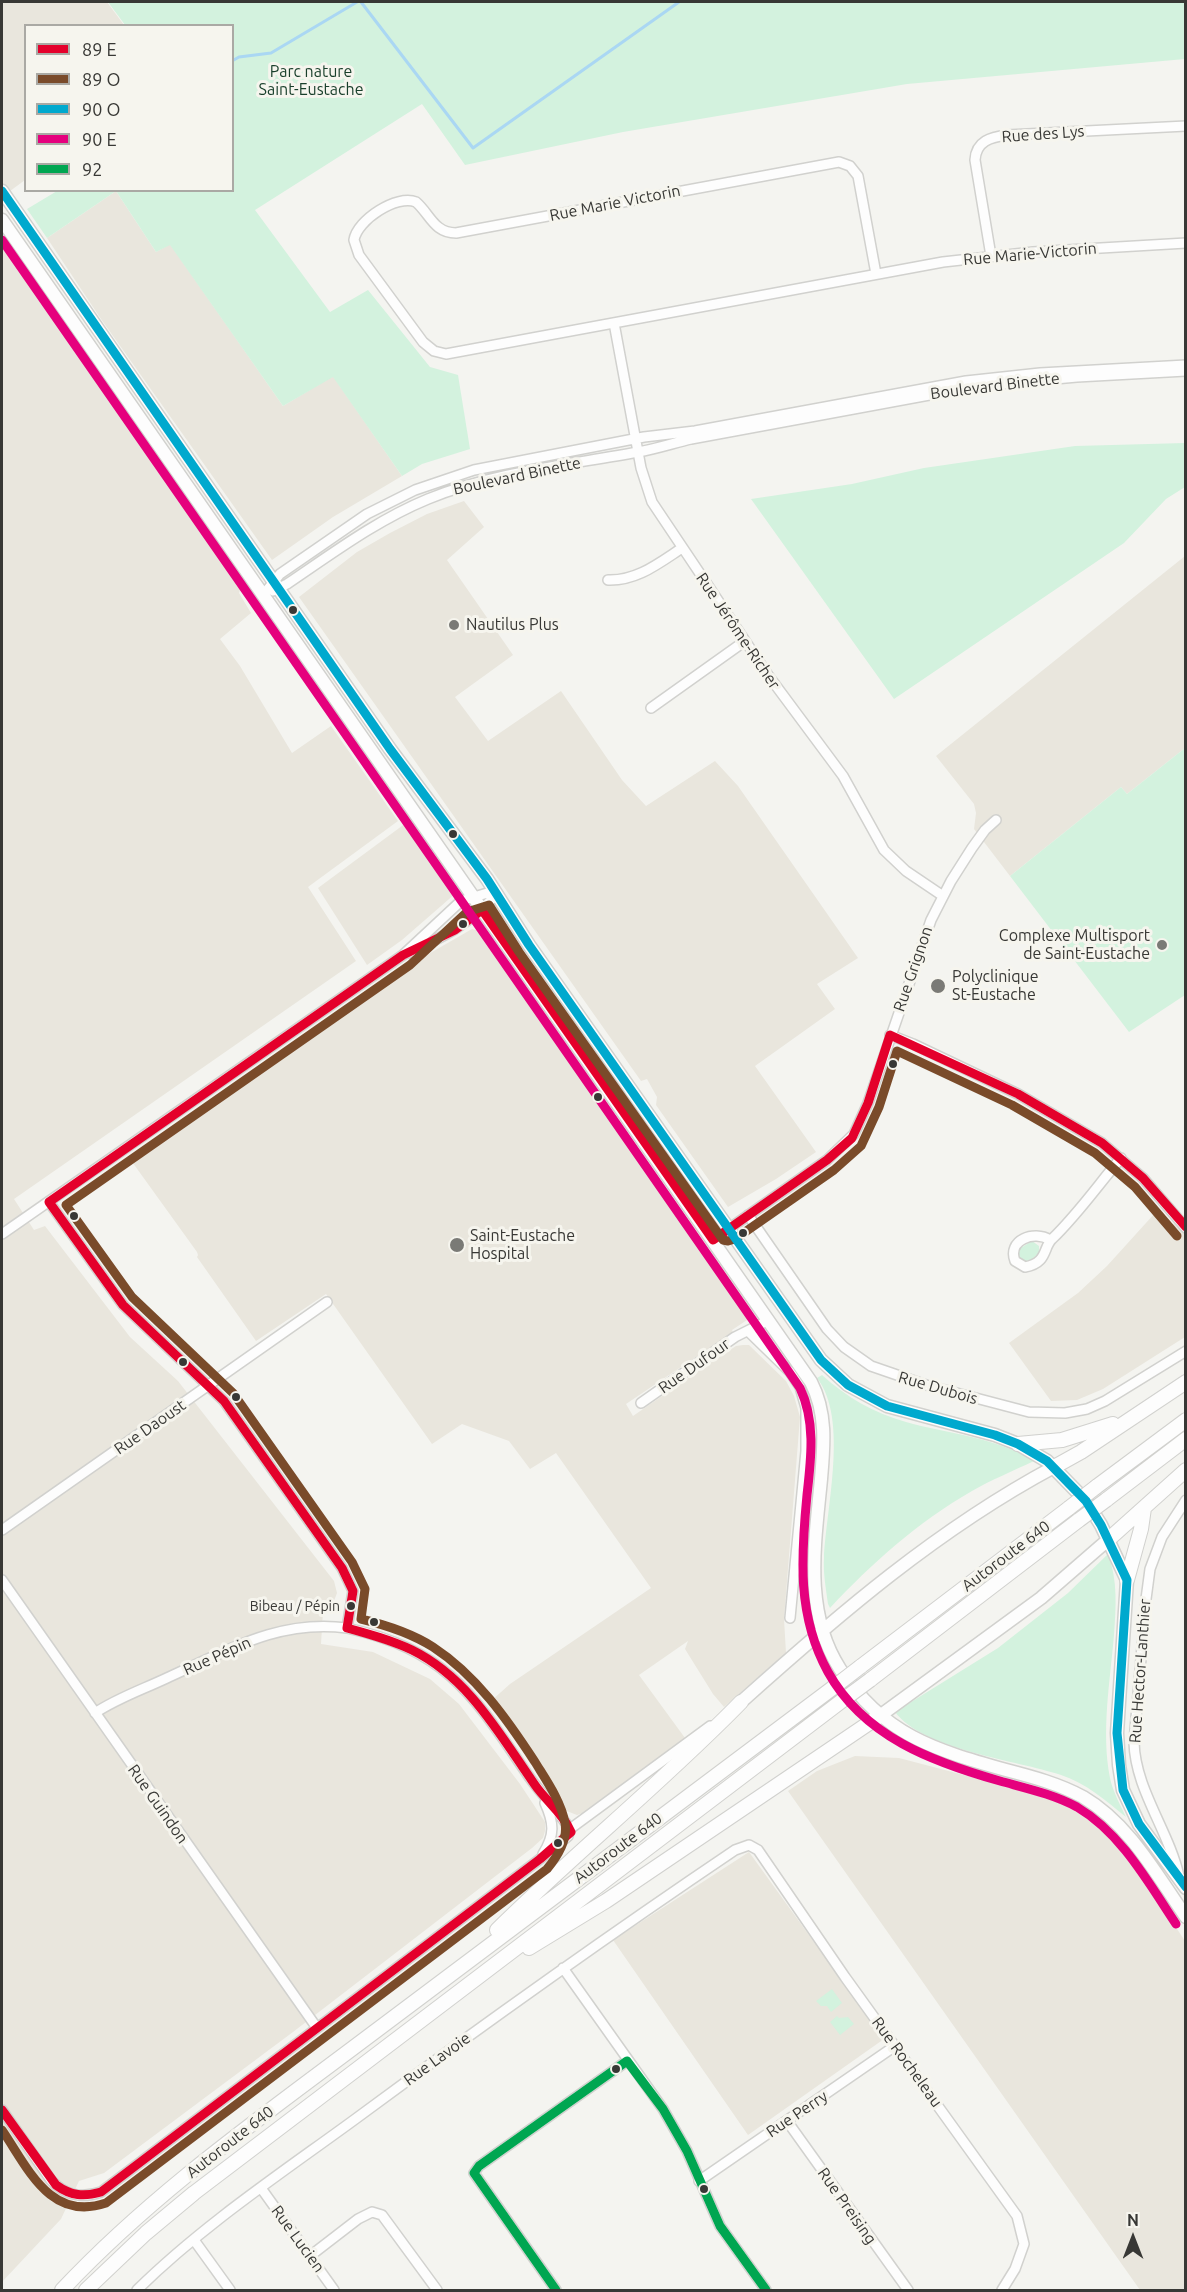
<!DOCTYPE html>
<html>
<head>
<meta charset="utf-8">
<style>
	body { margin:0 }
	#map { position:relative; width:1187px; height:2292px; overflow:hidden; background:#f4f4f0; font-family:Ubuntu,sans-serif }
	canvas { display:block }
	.frame { position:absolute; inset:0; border:3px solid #383835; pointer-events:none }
	.legend { position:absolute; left:24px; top:24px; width:210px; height:168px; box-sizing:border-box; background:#f6f5ee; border:2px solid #aaa9a4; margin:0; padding:8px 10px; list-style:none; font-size:18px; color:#383835 }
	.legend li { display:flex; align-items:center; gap:12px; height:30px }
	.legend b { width:30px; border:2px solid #aaa9a4 }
	.north { position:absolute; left:1103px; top:2208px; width:60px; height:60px; -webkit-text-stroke:4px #f6f5ee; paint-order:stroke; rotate:0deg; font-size:16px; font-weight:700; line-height:24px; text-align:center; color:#383835 }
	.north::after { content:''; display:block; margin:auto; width:21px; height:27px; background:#383835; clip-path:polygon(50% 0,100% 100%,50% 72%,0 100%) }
</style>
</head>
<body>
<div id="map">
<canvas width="1187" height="2292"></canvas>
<div class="frame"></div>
<ul class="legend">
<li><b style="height:8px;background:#e4002b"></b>89 E</li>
<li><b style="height:8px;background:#7a4b2a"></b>89 O</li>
<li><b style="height:8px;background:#00a9ce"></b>90 O</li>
<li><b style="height:8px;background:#e5007d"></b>90 E</li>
<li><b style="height:8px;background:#00a651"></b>92</li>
</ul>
<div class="north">N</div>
</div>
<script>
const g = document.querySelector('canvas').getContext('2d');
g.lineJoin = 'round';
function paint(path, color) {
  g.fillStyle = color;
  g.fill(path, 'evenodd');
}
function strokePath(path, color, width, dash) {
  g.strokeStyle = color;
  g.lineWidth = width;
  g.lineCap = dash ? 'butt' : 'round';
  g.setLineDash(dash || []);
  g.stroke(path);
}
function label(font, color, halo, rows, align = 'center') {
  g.font = font + ' Ubuntu,sans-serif';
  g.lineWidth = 6;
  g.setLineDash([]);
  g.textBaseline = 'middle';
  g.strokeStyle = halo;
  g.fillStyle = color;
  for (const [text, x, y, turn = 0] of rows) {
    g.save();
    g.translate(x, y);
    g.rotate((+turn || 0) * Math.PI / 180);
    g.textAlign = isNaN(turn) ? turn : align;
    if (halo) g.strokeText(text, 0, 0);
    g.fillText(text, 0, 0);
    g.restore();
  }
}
const built = new Path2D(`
	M2 2H107L124 25 26 26 25 180 2 197Z
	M116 191 156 252 170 244 283 406 333 376 402 476 333 517 272 560 101 319 47 238Z
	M2 239 242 584 239 593 251 613 220 639 240 666 292 753 331 726 398 821 308 887 356 961 14 1199 34 1230 45 1226 130 1337 178 1381 334 1581 337 1593 332 1606 323 1611 321 1644 373 1652 430 1679 459 1704 520 1784 545 1822V1831L543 1838 532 1848 293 2032 104 2173 79 2181 61 2219 2 2282Z
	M464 501 484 527 447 560 513 655 455 697 488 741 561 691 622 780 646 806 715 761 738 786 858 958 817 984 835 1009 755 1066 816 1152 776 1179 728 1207 656 1105 657 1097 647 1079 641 1081 299 597 357 552 390 533 427 514Z
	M1185 556V748L1127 794 1121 787 1010 876 974 829 976 813 974 804 936 756Z
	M410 820 455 884 456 893 402 940 367 965 318 888Z
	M472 929 483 932 502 951 602 1094V1106L614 1124 624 1127 690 1222 693 1228V1236L708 1256 716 1259 750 1308 747 1320 732 1330 733 1332 626 1404 633 1416 707 1365 736 1346 743 1345H749L786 1381 794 1396 800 1417 784 1619 786 1653 724 1707 713 1694 685 1649 688 1641 639 1675 685 1738 627 1784 586 1812 577 1815 564 1810 565 1808 491 1701 510 1684 651 1588 556 1453 530 1469 509 1441 462 1424 432 1444 326 1294 256 1341 197 1257 198 1255 197 1252 130 1159 413 963Z
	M1155 1213 1171 1226 1185 1214V1337L1103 1389 1077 1400 1051 1401 1009 1343 1078 1293 1107 1266Z
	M855 1756 899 1758 1002 1785 1065 1804 1100 1824 1130 1858 1185 1941V2290H1140L788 1791 817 1771Z
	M749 1852 884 2039 748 2135 613 1940Z`);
const green = new Path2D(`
	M108 2H1185V59L907 84 623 132 465 165 422 104 255 210 330 312 368 290 430 367 458 375 470 449 422 464 402 476 333 377 283 406 170 245 156 252 116 191 47 238 27 209 57 191 232 190V26L125 25Z
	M1185 443V487L1166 499 1124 543 894 699 751 499 852 484 924 468 1075 446Z
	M1185 748V995L1129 1032 1010 876 1121 787 1127 794Z
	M1032 1241 1039 1246V1253L1029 1262H1024L1018 1257 1019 1249Z
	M822 1375C846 1397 874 1413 906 1422 949 1434 995 1437 1034 1461 1013 1471 991 1480 972 1491 918 1522 872 1563 830 1608L828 1604C826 1589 823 1573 824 1558 826 1509 849 1419 817 1378Z
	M1108 1554C1118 1581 1116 1607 1114 1635 1110 1682 1101 1732 1110 1778 1113 1792 1120 1804 1126 1817 1106 1801 1086 1783 1061 1775 1016 1760 924 1750 895 1712L998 1648 1068 1593Z
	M832 1989 842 2003 831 2012 827 2006H821L816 2001Z
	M837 2016 839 2018 848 2017 854 2024 840 2035 830 2022Z`);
const stream = new Path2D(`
	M361 2 473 148 679 2
	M232 61 239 57 271 53 357 2`);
const minor = new Path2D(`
	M991 256 975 160C976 141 991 137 1007 135L1186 126
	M876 274 858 176 850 166 839 162 456 233C434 233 430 214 416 202 397 194 357 220 354 240L359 255 423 342 434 351 446 354 943 262 1033 252 1186 243
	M614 323 641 468 652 502 768 675 843 776 884 850 906 871 943 896
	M608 580C637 581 659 563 682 548
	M273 591 287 584C333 553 377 520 428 499 494 472 568 465 638 452 656 449 674 443 691 439L978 386 1077 377 1186 371
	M263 595 280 574 367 514 415 490 474 470 644 437 695 431 966 381 1040 373 1186 365
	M651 708 745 641
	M408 953C445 936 468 925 496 895
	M890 1035 913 1044 1018 1094 1102 1143 1143 1178 1186 1228
	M49 1202 123 1305 224 1401 342 1568 353 1591 347 1628C450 1651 475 1698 530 1778 543 1796 558 1811 570 1829
	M748 1215 827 1329 844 1347 871 1366 926 1385 1029 1412 1065 1413 1087 1409 1105 1401 1186 1351
	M2 1234 403 955 461 901 494 891
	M713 1240 827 1160 854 1134 868 1103 931 920 951 881 972 848 985 830 996 820
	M1050 1240C1034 1230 1007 1240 1015 1261L1025 1267C1048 1263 1043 1247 1052 1239 1078 1214 1098 1185 1121 1158
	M749 1332 790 1372 800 1387 806 1408V1451L790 1618
	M641 1403 735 1337 769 1320
	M2 1530 327 1302
	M2 1580 317 2028
	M95 1713C117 1698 144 1689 169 1677 229 1650 279 1619 347 1628
	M543 1854C555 1835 554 1823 545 1803
	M1179 1876C1169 1831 1135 1789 1134 1742L1146 1599 1150 1569 1162 1537 1186 1500
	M563 1968 663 2109 687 2151 720 2226 766 2290
	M2 2110 51 2180C65 2195 81 2199 101 2192L540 1859 568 1836 570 1829 710 1726
	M787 2121 908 2290
	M699 2181 895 2046
	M261 2188 334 2290
	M194 2240 230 2290
	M310 2256 358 2219 372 2212 382 2215 437 2290
	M137 2290C202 2226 280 2174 354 2120 480 2027 606 1937 735 1850L749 1845 758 1850 845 1977 1017 2216 1024 2244 1015 2269 1002 2290
	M556 2290 474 2173 479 2166 627 2061`);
const major = new Path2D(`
	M2 191 390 749 487 879 529 945 821 1360 848 1385 887 1406 995 1435 1018 1444 1047 1461 1086 1501 1101 1525 1127 1580 1117 1733 1119 1765 1123 1790 1139 1824 1186 1888
	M2 220 811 1382C827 1413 824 1445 821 1479 815 1543 803 1612 840 1669 883 1735 935 1750 1006 1770 1033 1777 1059 1784 1083 1797 1129 1824 1156 1874 1186 1917
	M741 1702C838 1615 938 1529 1054 1467
	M881 1715 1041 1598 1109 1539`);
const highway = new Path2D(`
	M1018 1444 1062 1440 1113 1424
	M1054 1467 1081 1452 1186 1382
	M1096 1487 1186 1420
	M1106 1500 1186 1439
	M1109 1539 1186 1470
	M1127 1580 1141 1529 1144 1508
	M860 1667 1069 1508
	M870 1680 1079 1520
	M497 1930C576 1852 663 1782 741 1702
	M529 1948 606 1901 881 1715
	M62 2290C152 2194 260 2118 365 2039 520 1921 677 1804 834 1687
	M86 2290 146 2233 194 2193 843 1700`);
const highwayBridge = new Path2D(`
	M1069 1508 1096 1487
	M1079 1520 1106 1500
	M834 1687 860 1667
	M843 1700 870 1680`);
const bus1 = new Path2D(`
	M2 2110 56 2185C71 2196 84 2197 101 2192L540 1859 571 1832C563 1813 546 1801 535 1785 500 1735 469 1678 412 1650 391 1640 369 1634 347 1628L353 1591 342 1568 224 1401 123 1305 49 1202 403 955 455 930 482 910 713 1240 827 1160 852 1138 868 1103 890 1035 1018 1094 1102 1143 1143 1178 1186 1227`);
const bus2 = new Path2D(`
	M2 2130C28 2168 50 2222 106 2203L547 1869C557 1857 568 1839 565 1823 561 1801 546 1780 535 1762 507 1719 476 1675 433 1647 411 1633 386 1625 361 1619L365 1589 352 1562 233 1393 132 1297 66 1205 410 965 467 912 489 905 519 952 723 1240 728 1241 735 1239 834 1170 861 1146 879 1107 897 1051 1012 1105 1095 1153 1135 1187 1177 1236`);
const bus3 = new Path2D(`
	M2 191 390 749 487 879 529 945 821 1360 848 1385 887 1406 995 1435 1018 1444 1047 1461 1086 1501 1101 1525 1127 1580 1117 1733 1123 1790 1139 1824 1186 1887`);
const bus4 = new Path2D(`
	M2 240 800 1388C816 1422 811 1459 807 1495 801 1557 797 1616 828 1672 864 1737 933 1762 1000 1781 1025 1788 1053 1794 1077 1807 1121 1833 1148 1882 1176 1924`);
const bus5 = new Path2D(`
	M556 2290 474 2173 479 2166 627 2061 663 2109 687 2151 720 2226 766 2290`);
const markers = [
	[293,610,5,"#383835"],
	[454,625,6,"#7a7a76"],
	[453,834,5,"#383835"],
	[463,924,5,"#383835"],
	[1162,945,6,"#7a7a76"],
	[938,986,8,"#7a7a76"],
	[893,1064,5,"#383835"],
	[598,1097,5,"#383835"],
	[74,1216,5,"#383835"],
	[743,1233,5,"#383835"],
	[457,1245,8,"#7a7a76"],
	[183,1362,5,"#383835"],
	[236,1397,5,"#383835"],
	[351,1606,5,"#383835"],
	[374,1622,5,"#383835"],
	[558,1843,5,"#383835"],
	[616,2069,5,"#383835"],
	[704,2189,5,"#383835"]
];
const busNames = [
	["Bibeau / Pépin",340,1606]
];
const parkNames = [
	["Parc nature",311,72],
	["Saint-Eustache",311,90]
];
const streetNames = [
	["Rue des Lys",1043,134,-4],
	["Rue Marie Victorin",615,203,-11],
	["Rue Marie-Victorin",1030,254,-5],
	["Boulevard Binette",995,386,-7],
	["Boulevard Binette",517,476,-12],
	["Rue Jérôme-Richer",738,631,56],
	["Rue Grignon",913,969,-71],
	["Rue Dufour",694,1366,-35],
	["Rue Dubois",938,1388,16],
	["Rue Daoust",150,1427,-35],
	["Autoroute 640",1006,1556,-37],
	["Rue Pépin",217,1656,-24],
	["Rue Hector-Lanthier",1140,1671,-86],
	["Rue Guindon",158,1804,55],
	["Autoroute 640",618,1848,-37],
	["Rue Lavoie",437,2059,-36],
	["Rue Rocheleau",907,2062,54],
	["Rue Perry",797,2114,-34],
	["Autoroute 640",230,2142,-38],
	["Rue Preising",847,2206,55],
	["Rue Lucien",298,2239,54]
];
const poiNames = [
	["Nautilus Plus",466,625],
	["Complexe Multisport",1150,936,"right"],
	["de Saint-Eustache",1150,954,"right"],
	["Polyclinique",952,977],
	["St-Eustache",952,995],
	["Saint-Eustache",470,1236],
	["Hospital",470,1254]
];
paint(built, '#e9e6dd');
paint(green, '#d3f2de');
strokePath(stream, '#aad7f3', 3);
strokePath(minor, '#d1d1ce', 12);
strokePath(major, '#d1d1ce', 15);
strokePath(highway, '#d1d1ce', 16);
strokePath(minor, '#fdfdfd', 9);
strokePath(major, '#fdfdfd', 12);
strokePath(highway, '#fdfdfd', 14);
strokePath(highwayBridge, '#d1d1ce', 16, []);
strokePath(highwayBridge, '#fdfdfd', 14);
strokePath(bus1, '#e4002b', 9);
strokePath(bus2, '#7a4b2a', 9);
strokePath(bus3, '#00a9ce', 9);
strokePath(bus4, '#e5007d', 9);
strokePath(bus5, '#00a651', 9);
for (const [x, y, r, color] of markers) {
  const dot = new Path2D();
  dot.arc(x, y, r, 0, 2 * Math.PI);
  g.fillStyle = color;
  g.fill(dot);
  strokePath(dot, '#f6f5ee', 2);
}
label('14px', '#383835', '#f6f5ee', busNames, 'right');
label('16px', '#193f2b', '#f6f5ee', parkNames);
label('16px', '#383835', '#f6f5ee', streetNames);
label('16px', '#383835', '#f6f5ee', poiNames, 'left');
</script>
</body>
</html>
